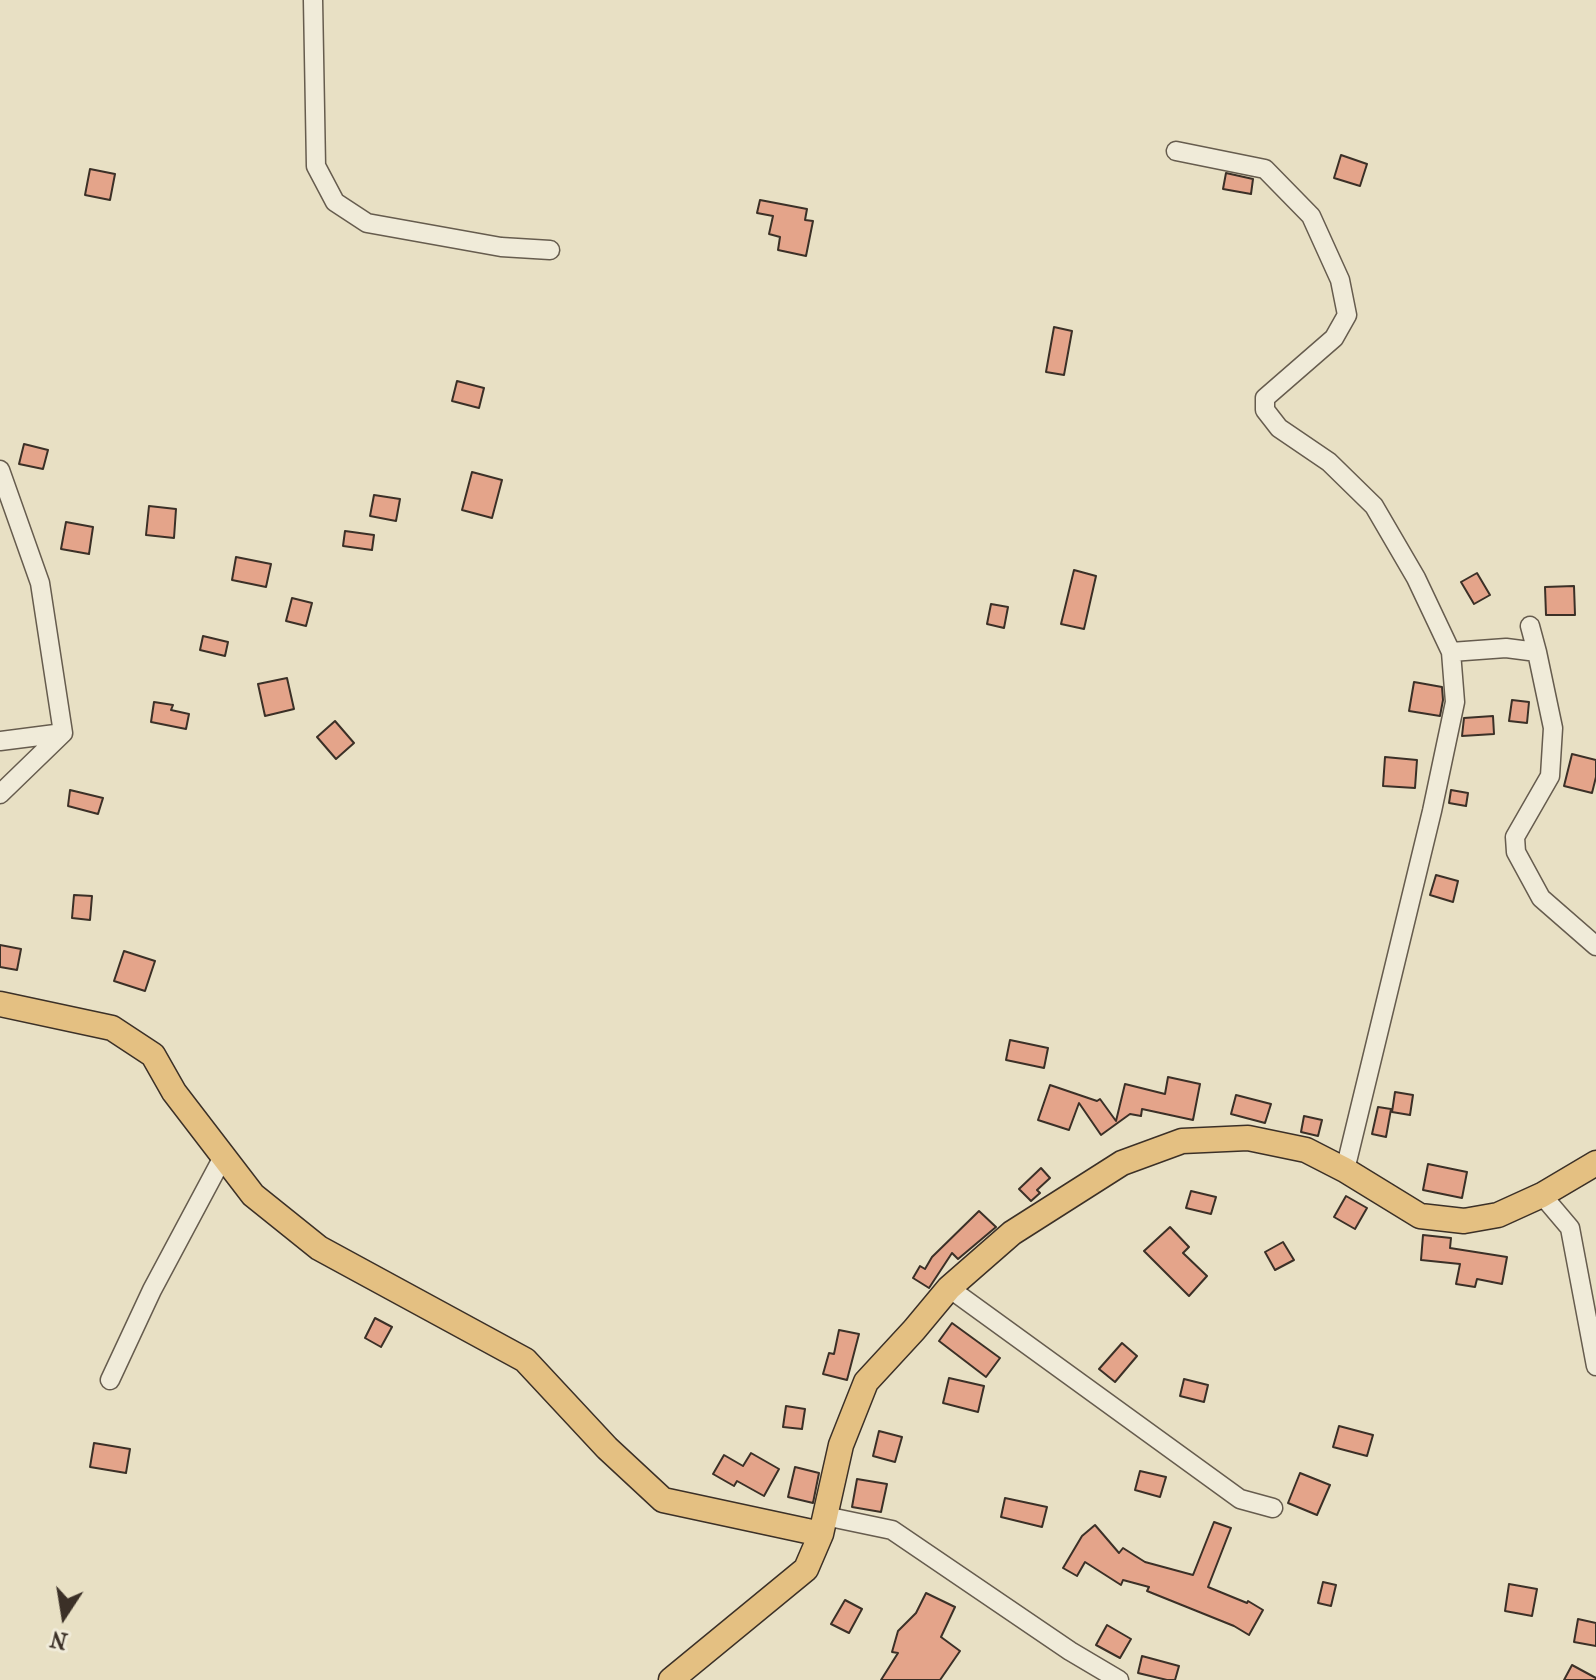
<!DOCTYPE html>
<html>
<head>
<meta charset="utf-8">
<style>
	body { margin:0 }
	#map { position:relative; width:1596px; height:1680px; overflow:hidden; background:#e8e0c4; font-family:"IM FELL French Canon",serif }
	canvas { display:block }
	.north { position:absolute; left:24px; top:1576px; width:80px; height:80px; -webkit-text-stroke:6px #f0ebd9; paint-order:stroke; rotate:192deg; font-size:22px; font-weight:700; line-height:32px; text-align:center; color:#3b3027 }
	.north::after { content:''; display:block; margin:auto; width:28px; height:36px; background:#3b3027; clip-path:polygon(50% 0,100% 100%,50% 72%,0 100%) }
</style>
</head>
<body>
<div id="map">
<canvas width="1596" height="1680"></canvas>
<div class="north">N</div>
</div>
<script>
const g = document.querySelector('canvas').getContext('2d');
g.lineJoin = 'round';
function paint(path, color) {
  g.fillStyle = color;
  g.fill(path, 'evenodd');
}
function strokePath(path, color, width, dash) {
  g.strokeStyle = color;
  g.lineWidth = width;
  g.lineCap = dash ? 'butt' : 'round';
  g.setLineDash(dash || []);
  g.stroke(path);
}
const building = new Path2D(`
	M1341 155 1367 164 1360 186 1334 178Z
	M90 169 115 174 110 200 85 195Z
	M1226 173 1253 179 1251 194 1223 189Z
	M760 200 807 209 805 220 813 221 806 256 778 250 780 237 769 234 773 216 757 213Z
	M1054 327 1072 331 1064 375 1046 372Z
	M457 381 484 388 479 408 452 401Z
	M24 444 48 450 43 469 19 464Z
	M472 472 502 480 492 518 462 510Z
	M374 495 400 499 396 521 370 516Z
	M149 506 176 509 174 538 146 535Z
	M66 522 93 527 89 554 61 549Z
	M345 531 374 535 372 550 343 546Z
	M236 557 271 564 266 587 232 580Z
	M1074 570 1096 576 1084 629 1061 624Z
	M1477 573 1490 595 1474 604 1461 582Z
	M1574 586 1575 615H1546L1545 587Z
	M292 598 312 603 306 626 286 621Z
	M991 604 1008 607 1004 628 987 624Z
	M203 636 228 642 225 656 200 650Z
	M287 678 294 709 265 716 258 684Z
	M1414 682 1442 687 1443 700 1440 716 1409 711Z
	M1512 700 1529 702 1527 723 1509 721Z
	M154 702 173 705 171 710 189 714 186 729 151 722Z
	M1493 716 1494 734 1462 736 1464 718Z
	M335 721 354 743 336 759 317 737Z
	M1572 754 1596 760V777L1592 793 1564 786Z
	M1385 757 1417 760 1415 788 1383 786Z
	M70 790 103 798 98 814 68 806Z
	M1451 790 1468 793 1466 806 1449 803Z
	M1436 875 1458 881 1453 902 1430 895Z
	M74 895 92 896 90 920 72 918Z
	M0 945 21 949 17 970 0 967Z
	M124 951 155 961 145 991 114 981Z
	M1010 1040 1048 1048 1044 1068 1006 1060Z
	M1168 1077 1200 1084 1193 1120 1142 1109 1141 1116 1130 1114 1101 1135 1079 1103 1069 1130 1038 1120 1050 1085 1097 1101 1100 1099 1116 1121 1125 1084 1165 1094Z
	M1395 1092 1413 1095 1410 1115 1392 1112Z
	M1236 1095 1271 1104 1265 1123 1231 1114Z
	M1378 1107 1391 1109 1386 1137 1372 1134Z
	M1304 1116 1322 1120 1318 1136 1301 1132Z
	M1428 1164 1467 1172 1462 1198 1423 1190Z
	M1041 1168 1050 1178 1037 1190 1040 1193 1031 1201 1019 1189Z
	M1191 1191 1216 1197 1211 1214 1186 1208Z
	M1346 1196 1367 1208 1355 1229 1334 1217Z
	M979 1211 996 1227 958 1259 952 1253 929 1288 913 1278 920 1266 925 1269 932 1257Z
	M1170 1227 1189 1247 1183 1253 1207 1276 1189 1296 1144 1251Z
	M1423 1235 1451 1238 1450 1248 1507 1257 1502 1284 1477 1279 1475 1287 1456 1284 1460 1264 1421 1260Z
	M1283 1242 1294 1260 1275 1270 1265 1252Z
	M375 1318 392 1327 381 1347 365 1338Z
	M952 1323 1000 1358 986 1377 939 1341Z
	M839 1330 859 1334 847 1380 823 1374 829 1353 834 1354Z
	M1122 1343 1137 1356 1115 1382 1099 1369Z
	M949 1378 984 1386 978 1412 943 1403Z
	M1184 1379 1208 1385 1204 1402 1180 1396Z
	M786 1406 805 1409 802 1429 783 1427Z
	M1339 1426 1373 1435 1367 1456 1333 1447Z
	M879 1431 902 1437 895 1462 873 1456Z
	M94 1443 130 1449 126 1473 90 1467Z
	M751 1453 779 1469 764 1496 737 1481 734 1486 713 1474 724 1455 743 1466Z
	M795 1467 819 1473 813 1503 788 1497Z
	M1140 1471 1166 1477 1160 1497 1135 1490Z
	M1300 1473 1330 1485 1317 1515 1288 1503Z
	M857 1479 887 1484 881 1512 852 1507Z
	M1005 1498 1047 1507 1042 1527 1001 1517Z
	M1214 1522 1231 1528 1208 1587 1247 1603 1248 1601 1263 1610 1249 1635 1234 1626 1147 1591 1149 1587 1123 1580 1121 1585 1085 1562 1077 1576 1063 1568 1082 1536 1095 1525 1119 1553 1123 1548 1145 1562 1193 1575Z
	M1323 1582 1336 1585 1331 1606 1318 1603Z
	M1509 1584 1537 1589 1532 1616 1505 1611Z
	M926 1593 955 1607 941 1637 960 1651 940 1680H881L898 1653 892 1652 898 1631 916 1613Z
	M845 1600 862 1609 849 1633 831 1624Z
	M1578 1619 1596 1623V1646L1574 1642Z
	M1107 1625 1131 1639 1120 1658 1096 1645Z
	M1142 1656 1179 1666 1175 1680H1167L1138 1673Z
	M1572 1665 1596 1678V1680H1564Z`);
const minor = new Path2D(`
	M313 0 316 166 335 202 367 223 501 247 550 250
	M1176 151 1265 169 1311 216 1340 280 1347 315 1334 338 1265 398V410L1279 428 1329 462 1374 506 1416 578 1451 652 1455 702 1432 811 1345 1170
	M0 470 40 583 63 733 0 794
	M1530 626 1537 652 1553 728 1550 776 1515 837 1516 852 1541 898 1596 946
	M1451 652 1506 648 1537 652
	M0 741 63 733
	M1542 1195 1570 1228 1596 1366
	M949 1288 1240 1499 1273 1508
	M110 1380 152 1290 223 1157
	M825 1516 892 1530 1070 1651 1119 1680`);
const major = new Path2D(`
	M0 1004 112 1028 153 1055 174 1092 253 1195 319 1248 525 1360 607 1448 663 1500 821 1534
	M671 1680 806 1569 821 1534 841 1445 866 1382 914 1330 949 1288 1012 1233 1122 1163 1182 1141 1248 1138 1306 1150 1345 1170 1420 1216 1464 1221 1498 1215 1542 1195 1596 1163`);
paint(building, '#e4a48a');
strokePath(building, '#3b3027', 2);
strokePath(minor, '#665c4e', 21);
strokePath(major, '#3b3027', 27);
strokePath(minor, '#f0ebd9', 18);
strokePath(major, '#e4c082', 24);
</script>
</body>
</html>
